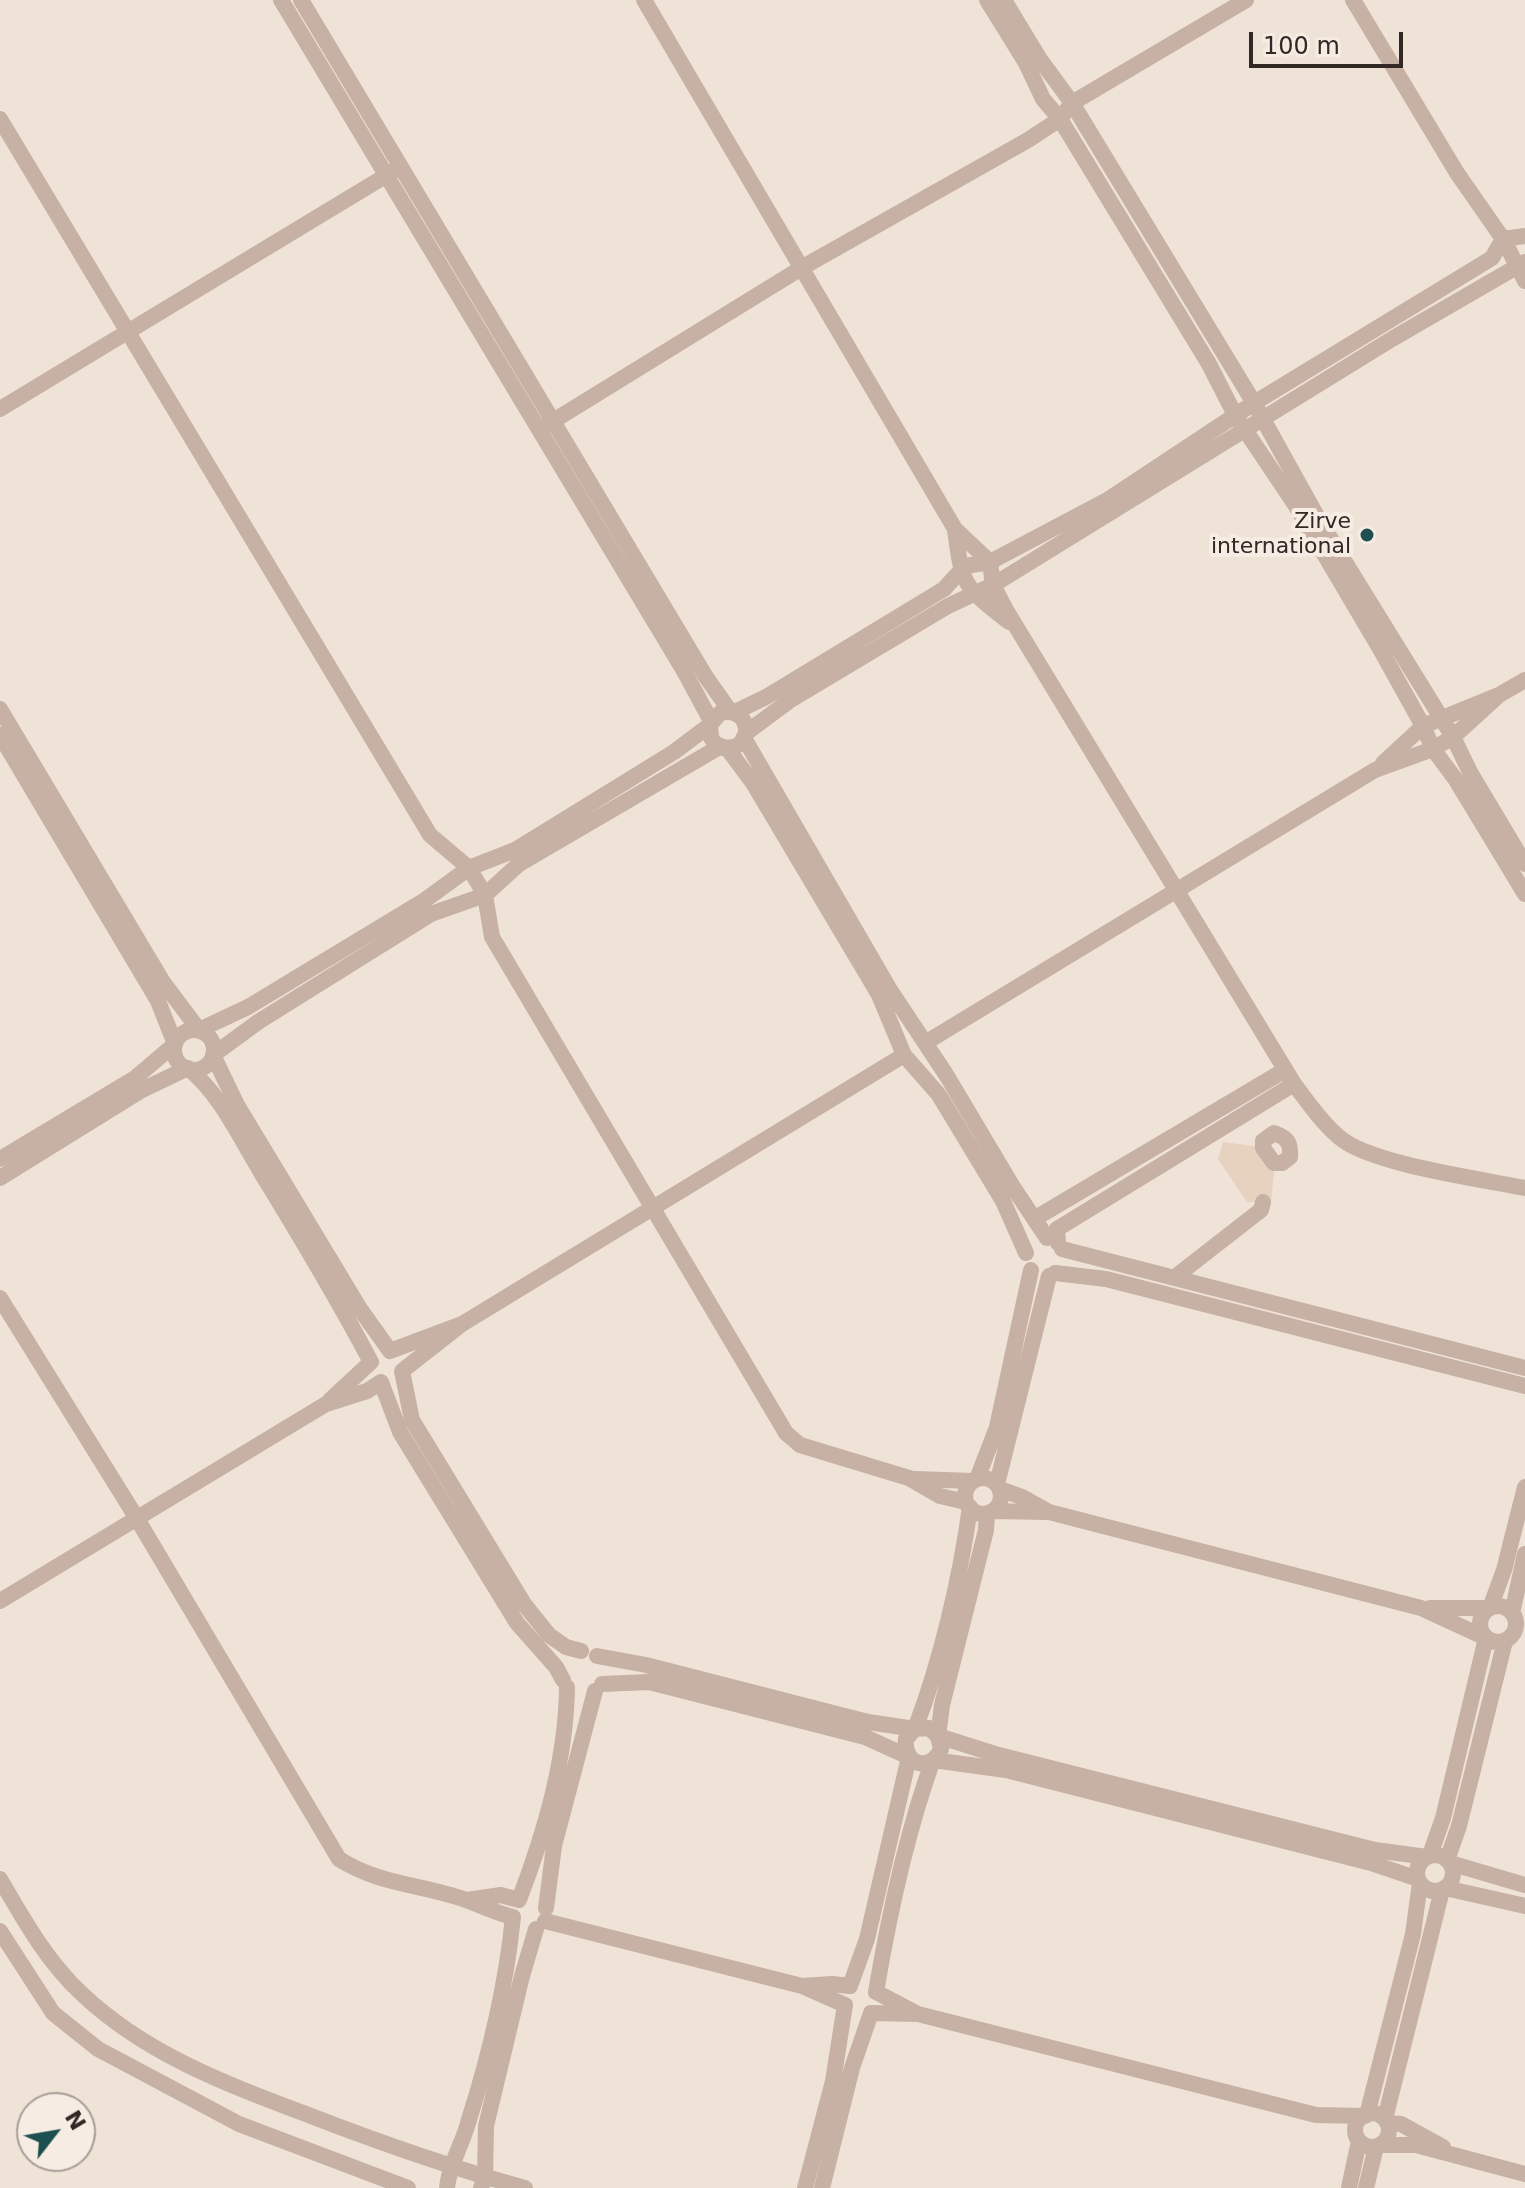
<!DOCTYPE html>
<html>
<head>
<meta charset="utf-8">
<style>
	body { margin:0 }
	#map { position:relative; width:1525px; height:2188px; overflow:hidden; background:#efe2d7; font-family:"DejaVu Sans",sans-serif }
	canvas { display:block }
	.north { position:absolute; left:16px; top:2092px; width:80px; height:80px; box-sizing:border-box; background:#f7ece3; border:2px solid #a89e97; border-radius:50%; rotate:59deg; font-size:22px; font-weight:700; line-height:32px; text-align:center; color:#322825 }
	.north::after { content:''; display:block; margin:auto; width:28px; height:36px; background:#1e5050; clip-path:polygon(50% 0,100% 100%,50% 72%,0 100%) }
	.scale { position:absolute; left:1249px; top:32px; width:154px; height:36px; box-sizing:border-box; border:4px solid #322825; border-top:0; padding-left:10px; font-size:24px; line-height:28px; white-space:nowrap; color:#322825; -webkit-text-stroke:6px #f7ece3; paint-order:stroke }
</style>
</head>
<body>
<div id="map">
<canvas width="1525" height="2188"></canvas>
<div class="north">N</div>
<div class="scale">100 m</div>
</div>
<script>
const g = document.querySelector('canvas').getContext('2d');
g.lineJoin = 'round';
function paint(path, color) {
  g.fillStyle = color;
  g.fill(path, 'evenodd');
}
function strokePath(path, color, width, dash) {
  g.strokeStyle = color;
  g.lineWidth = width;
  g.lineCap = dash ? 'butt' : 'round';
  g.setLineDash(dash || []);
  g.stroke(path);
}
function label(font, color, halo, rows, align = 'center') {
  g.font = font + ' "DejaVu Sans",sans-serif';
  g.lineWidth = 8;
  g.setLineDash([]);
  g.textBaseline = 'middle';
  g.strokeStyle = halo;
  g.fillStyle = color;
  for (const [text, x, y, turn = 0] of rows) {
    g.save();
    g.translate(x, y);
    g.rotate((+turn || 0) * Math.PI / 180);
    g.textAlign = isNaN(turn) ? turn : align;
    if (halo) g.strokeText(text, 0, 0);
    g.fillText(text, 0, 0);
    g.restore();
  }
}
const plaza = new Path2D(`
	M1223 1142 1262 1147 1275 1163 1271 1202H1247L1218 1159Z`);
const minor = new Path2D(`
	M281 0 684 671 711 721
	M301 0 706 677 730 711
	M644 0 955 529 990 562 993 585 1006 610 1294 1084C1308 1102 1321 1122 1339 1137 1369 1164 1481 1179 1525 1188
	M987 0 1026 63 1043 99 1060 119 1209 364 1235 415 1294 503 1383 654 1423 726 1433 749 1456 780 1525 894
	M1004 0 1039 58 1072 103 1254 403 1319 520 1453 737 1470 772 1525 864
	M1353 0 1457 173 1503 239 1525 281
	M0 119 430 835 469 868 485 895 492 937 786 1433 800 1445 909 1478 940 1496 966 1502
	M0 409 392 172
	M545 426 803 267 1028 140 1060 119 1072 103 1246 0
	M955 529C962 586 964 587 1009 622
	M0 709 163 982 199 1030 248 1007 425 900 469 868 515 850 674 752 710 725
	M735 712 766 697 944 589 965 566 990 562 1109 499 1254 403 1492 258 1503 239 1525 236
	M746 733C747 717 735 709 720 713L710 725 711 738 716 744 724 748 735 747 741 743 746 733 789 701 948 606 993 585 1392 339 1525 262
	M0 735 158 1001 175 1044 135 1078 0 1159
	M744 738 890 990 947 1076 1013 1187 1047 1238
	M727 748 753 783 879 995 904 1055 939 1095 1003 1201 1026 1253
	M1383 763 1423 726 1499 695 1525 680
	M174 1050a20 20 0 1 1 40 0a20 20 0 1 1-40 0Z
	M925 1043 1375 770 1433 749 1453 737 1499 695
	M1274 1133C1288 1138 1291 1143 1290 1157L1282 1163H1274L1263 1148V1141Z
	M0 1178 142 1090 188 1068C221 1095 240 1138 262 1174 300 1236 337 1298 371 1362L329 1401
	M1034 1219 1285 1070
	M1058 1243 1057 1229 1294 1084
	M1062 1249 1525 1368
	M1055 1273 1106 1279 1525 1386
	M1175 1277 1261 1210 1263 1202
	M0 1298 136 1517 339 1859C380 1885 421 1884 466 1900 483 1906 495 1913 513 1917 506 1987 489 2057 468 2123 462 2145 449 2165 447 2188
	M462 1324 390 1351 360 1309 237 1105 213 1055 258 1022 431 914 485 895 519 864 721 746
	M965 1496a18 18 0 1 1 36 0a18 18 0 1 1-36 0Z
	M915 1479 973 1481
	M977 1479 997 1427 1031 1270
	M997 1484 1049 1276
	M1000 1489 1022 1497 1049 1512 1421 1608 1486 1638 1443 1818 1430 1855
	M993 1511 1048 1512
	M987 1514 986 1530 942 1705 938 1736 941 1749C930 1773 903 1765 906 1739L915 1729 929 1728 938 1736 995 1754 1375 1850 1427 1857
	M0 1601 326 1404 367 1391 381 1382 400 1432 517 1623 556 1667 563 1680
	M1480 1624a18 18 0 1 1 36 0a18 18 0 1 1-36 0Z
	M1430 1608H1490L1504 1570 1525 1487
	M1512 1613 1525 1554
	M581 1651 566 1647 549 1635 524 1604 412 1420 402 1371 462 1324 904 1055
	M597 1656 646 1665 868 1722 915 1729C941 1661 960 1579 970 1507
	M602 1684 649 1682 865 1737 909 1757 867 1939 850 1986 832 1984 802 1986
	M1417 1873a18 18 0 1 1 36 0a18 18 0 1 1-36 0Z
	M1447 1860 1459 1826 1505 1641
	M1450 1863 1525 1885
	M0 1879C24 1920 46 1960 81 1993 146 2055 229 2085 311 2116 381 2143 452 2168 525 2188
	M1445 1888 1525 1906
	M467 1900 501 1895 519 1900C545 1832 566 1760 567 1687
	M546 1908 554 1846 595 1691
	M545 1921 802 1986 845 2005 833 2081 805 2188
	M0 1931 53 2013 98 2049 239 2124 408 2188
	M918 2014 876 1992C889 1915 906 1834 933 1760L1006 1770 1371 1863 1418 1879
	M1355 2130a17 17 0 1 1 34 0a17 17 0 1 1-34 0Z
	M1367 2115 1413 1934 1420 1883
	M1385 2119 1442 1890
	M1387 2123 1401 2124 1443 2147
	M1380 2145H1416L1525 2174
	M481 2188 485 2177 486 2126 522 1976 536 1929
	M822 2188 852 2068 871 2013 918 2014 1316 2115 1365 2116
	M1349 2188 1359 2141
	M1366 2188 1376 2147`);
const markers = [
	[1367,535,8,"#1e5050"]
];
const poiNames = [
	["Zirve",1351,522],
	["international",1351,547]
];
paint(plaza, '#e6d2bf');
strokePath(minor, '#c6b1a4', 16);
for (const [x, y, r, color] of markers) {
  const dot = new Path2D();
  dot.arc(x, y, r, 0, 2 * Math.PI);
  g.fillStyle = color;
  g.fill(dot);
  strokePath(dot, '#f7ece3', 3);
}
label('22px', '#322825', '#f7ece3', poiNames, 'right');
</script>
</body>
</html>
